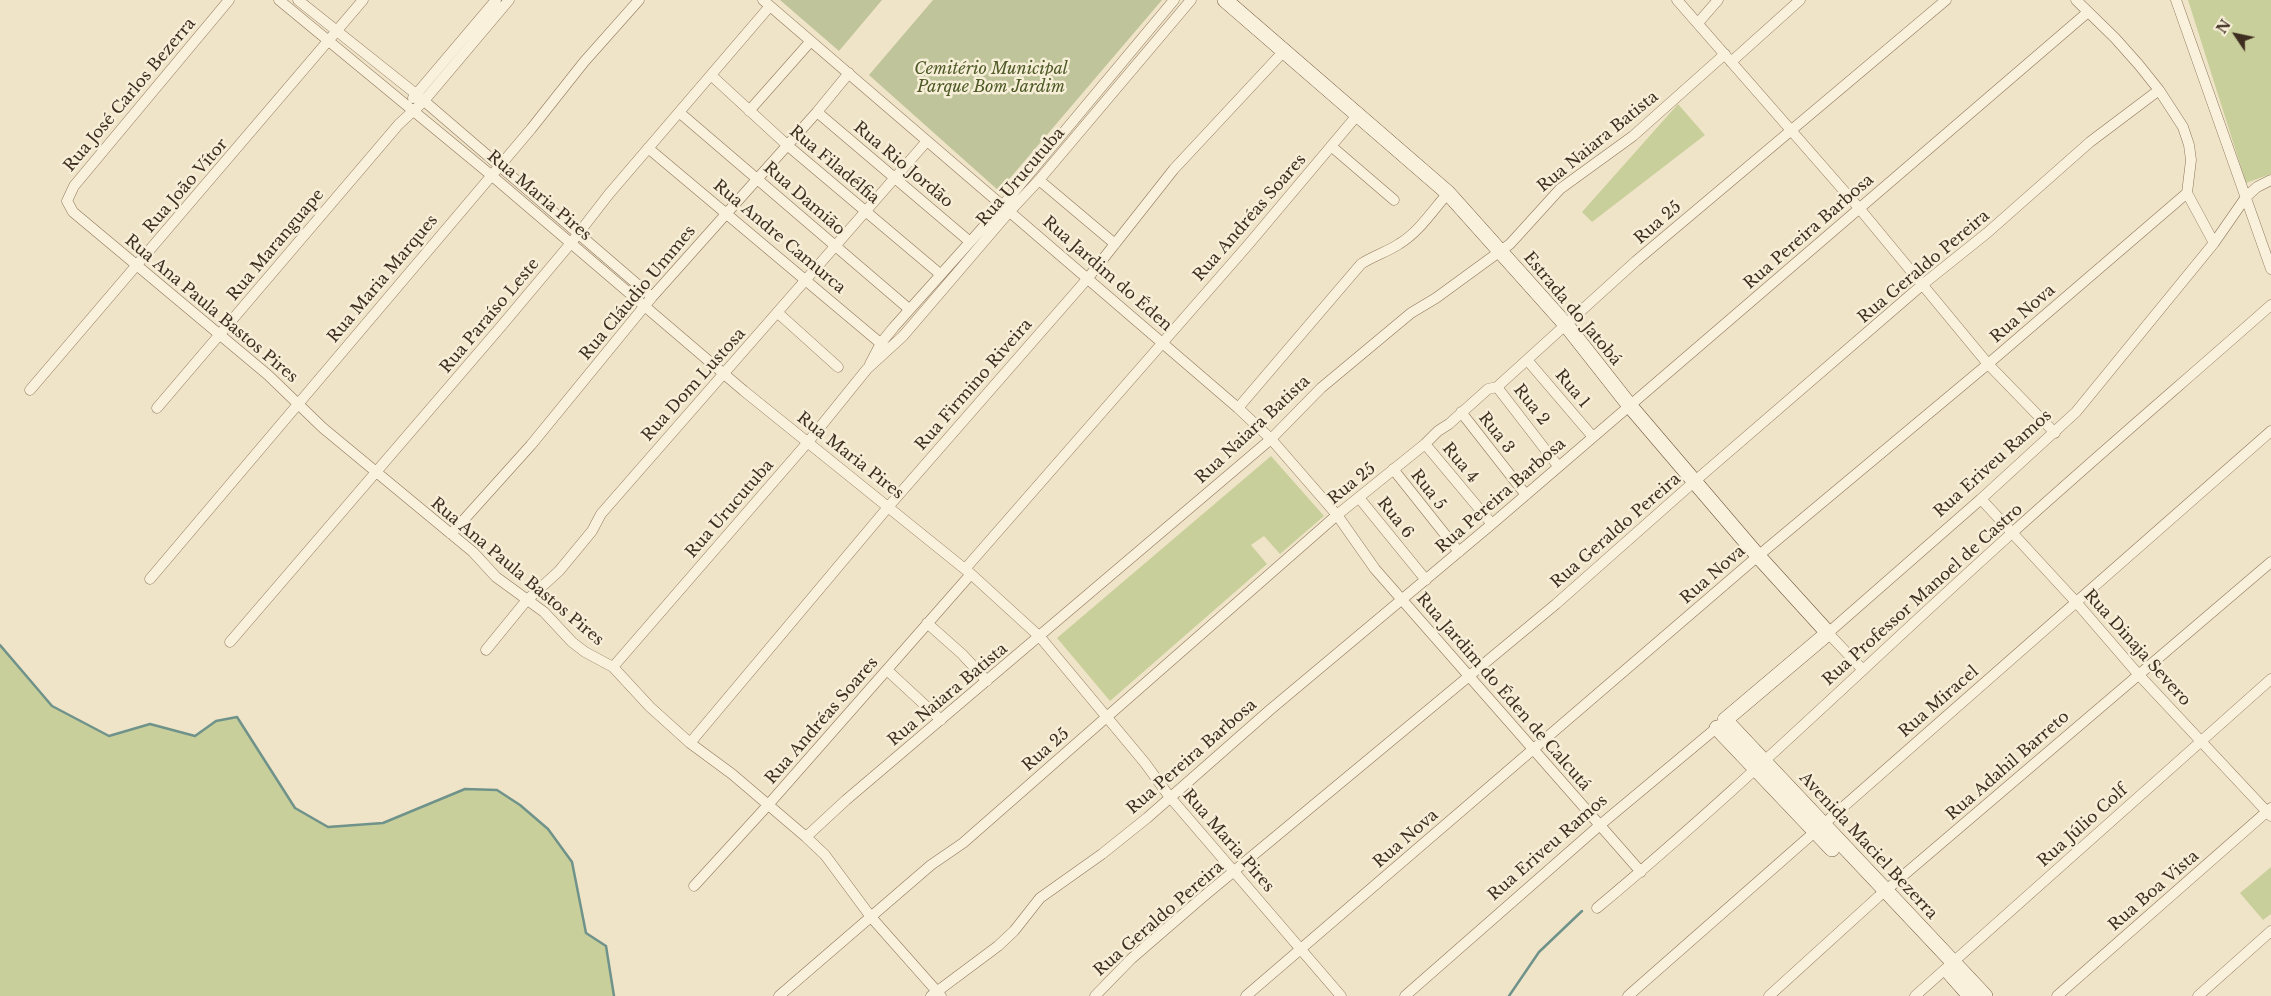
<!DOCTYPE html>
<html>
<head>
<meta charset="utf-8">
<style>
	body { margin:0 }
	#map { position:relative; width:2271px; height:996px; overflow:hidden; background:#f0e4c8; font-family:"Libre Baskerville",serif }
	canvas { display:block }
	.north { position:absolute; left:2211px; top:10px; width:50px; height:50px; -webkit-text-stroke:4px #f7eed8; paint-order:stroke; rotate:304deg; font-size:14px; font-weight:700; line-height:20px; text-align:center; color:#3d2e20 }
	.north::after { content:''; display:block; margin:auto; width:18px; height:22px; background:#3d2e20; clip-path:polygon(50% 0,100% 100%,50% 72%,0 100%) }
</style>
</head>
<body>
<div id="map">
<canvas width="2271" height="996"></canvas>
<div class="north">N</div>
</div>
<script>
const g = document.querySelector('canvas').getContext('2d');
g.lineJoin = 'round';
function paint(path, color) {
  g.fillStyle = color;
  g.fill(path, 'evenodd');
}
function strokePath(path, color, width, dash) {
  g.strokeStyle = color;
  g.lineWidth = width;
  g.lineCap = dash ? 'butt' : 'round';
  g.setLineDash(dash || []);
  g.stroke(path);
}
function label(font, color, halo, rows, align = 'center') {
  g.font = font + ' "Libre Baskerville",serif';
  g.lineWidth = 5;
  g.setLineDash([]);
  g.textBaseline = 'middle';
  g.strokeStyle = halo;
  g.fillStyle = color;
  for (const [text, x, y, turn = 0] of rows) {
    g.save();
    g.translate(x, y);
    g.rotate((+turn || 0) * Math.PI / 180);
    g.textAlign = isNaN(turn) ? turn : align;
    if (halo) g.strokeText(text, 0, 0);
    g.fillText(text, 0, 0);
    g.restore();
  }
}
const green = new Path2D(`
	M2188 0H2271V174L2246 183Z
	M1678 104 1705 135 1592 222 1582 212Z
	M1271 456 1324 516 1280 554 1264 536 1251 545 1267 564 1110 701 1057 638Z
	M0 645 53 706 109 736 150 724 195 736 216 721 237 717 295 808 328 826 383 823 465 789 497 790 520 805 548 829 572 862 586 933 606 946 614 996H0Z
	M2271 867V914L2263 920 2240 893Z`);
const cemetery = new Path2D(`
	M780 0H882L839 51Z
	M933 0H1162L999 191 869 75Z`);
const stream = new Path2D(`
	M0 645 52 706 109 736 150 724 195 736 216 721 237 717 295 808 328 827 383 823 465 789 497 790 520 805 548 829 572 862 586 933 606 946 614 996
	M1509 996 1539 952 1582 911`);
const street = new Path2D(`
	M229 0 74 186 67 201 73 212 268 375 323 428 473 552 496 577 544 612 572 642 585 652 613 667 650 707 690 743 732 774 806 837 825 855 871 917 941 996
	M279 0 491 175 744 391 971 574 1040 637 1145 763 1169 796 1341 996
	M298 0 416 94 652 297
	M763 0 1238 408 1271 439 1337 515 1375 569 1641 872
	M1677 0 1859 208 1988 364 2055 433
	M2176 0 2271 269
	M1698 23 1718 0
	M1731 62 1800 0
	M712 76 787 145 940 274
	M413 98 496 0
	M749 111 810 42
	M817 112 969 241
	M680 113 909 309
	M1331 146 1394 200
	M648 148 885 347
	M1039 180 1115 244
	M2187 193 2214 243
	M778 313 838 367
	M1528 361 1593 437
	M870 364 881 343 894 327 1003 205 1174 0
	M1497 387 1558 466
	M30 390 363 0
	M157 408 399 124 423 102 509 0
	M1238 408 1361 264C1373 256 1387 252 1399 244 1419 232 1433 210 1448 193
	M1461 412 1526 495
	M1425 444 1492 524
	M1393 469 1459 552
	M1360 499 1426 580
	M1981 499 2076 602 2138 674 2271 816
	M451 534 531 445 652 297 817 112 849 73
	M965 569 1248 245 1359 113
	M150 579 531 129 584 62 639 0
	M927 623 962 654 987 681
	M230 642 498 330 571 243 609 194 770 6
	M486 650 526 601 559 571 592 531 601 514 927 141
	M613 667 808 442 867 369 903 336 1010 211 1039 180 1191 0
	M887 670 941 720
	M1863 670 1828 633 1981 499 2076 412 2214 243 2246 197 2257 187 2271 180
	M690 743 889 506 1088 278 1174 169 1284 51
	M806 837 846 800 1271 439 1321 388 1411 313 1436 298 1510 244 1560 189 1633 136 1725 54
	M694 886 768 805 971 574
	M1597 908C1740 789 1873 658 2012 533 2097 456 2185 381 2271 305
	M779 996 931 865 963 843 1337 515 1425 444 1438 431 1449 424 1488 389 1497 387 1636 261 1946 0
	M931 996 998 946 1014 931 1040 898 1102 854 1147 818 1271 709 1492 524 2088 12
	M1095 996 1131 959 1204 896 1556 604 1695 481 1922 285 1987 233 2090 142 2159 90
	M1246 996 1758 556 1988 364 2187 193 2191 160 2189 145 2183 127 2159 90 2139 65 2115 38 2076 0
	M1405 996 1600 825 1720 725
	M1628 996 2271 431
	M1769 996 1878 897 2271 562
	M1915 996 2271 679
	M2057 996 2271 808
	M2198 996 2271 931`);
const secondary = new Path2D(`
	M1225 0 1448 193 1567 326 1630 406 1758 556 1828 633 1725 720 1985 996
	M1717 728 1832 849
	M1948 971 1970 996`);
const parkNames = [
	["Cemitério Municipal",991,69],
	["Parque Bom Jardim",991,87]
];
const streetNames = [
	["Rua José Carlos Bezerra",130,95,-50],
	["Rua Naiara Batista",1598,142,-39],
	["Rua Filadélfia",834,165,40],
	["Rua Rio Jordão",903,165,40],
	["Rua Urucutuba",1021,177,-49],
	["Rua João Vítor",186,186,-49],
	["Rua Maria Pires",539,196,40],
	["Rua Damião",804,199,41],
	["Rua Andréas Soares",1250,218,-49],
	["Rua 25",1658,223,-41],
	["Rua Pereira Barbosa",1809,232,-41],
	["Rua Andre Camurca",779,237,40],
	["Rua Maranguape",276,245,-50],
	["Rua Geraldo Pereira",1924,267,-40],
	["Rua Jardim do Éden",1107,274,41],
	["Rua Maria Marques",383,279,-50],
	["Rua Cláudio Ummes",638,293,-50],
	["Rua Ana Paula Bastos Pires",211,309,40],
	["Estrada do Jatobá",1572,309,50],
	["Rua Nova",2023,314,-41],
	["Rua Paraíso Leste",490,316,-50],
	["Rua Dom Lustosa",694,385,-48],
	["Rua Firmino Riveira",974,385,-49],
	["Rua 1",1572,389,50],
	["Rua 2",1531,405,52],
	["Rua Naiara Batista",1253,430,-43],
	["Rua 3",1496,433,52],
	["Rua Maria Pires",850,456,38],
	["Rua 4",1460,463,50],
	["Rua Eriveu Ramos",1993,464,-42],
	["Rua 25",1352,484,-39],
	["Rua 5",1428,490,52],
	["Rua Pereira Barbosa",1501,496,-41],
	["Rua Urucutuba",730,509,-49],
	["Rua 6",1395,518,51],
	["Rua Geraldo Pereira",1616,531,-41],
	["Rua Ana Paula Bastos Pires",517,572,40],
	["Rua Nova",1713,575,-41],
	["Rua Professor Manoel de Castro",1923,595,-42],
	["Rua Dinaja Severo",2137,648,48],
	["Rua Jardim do Éden de Calcutá",1503,692,49],
	["Rua Naiara Batista",948,695,-40],
	["Rua Miracel",1939,702,-41],
	["Rua Andréas Soares",822,721,-49],
	["Rua 25",1046,750,-41],
	["Rua Pereira Barbosa",1192,757,-41],
	["Rua Adahil Barreto",2008,766,-41],
	["Rua Júlio Colf",2083,826,-42],
	["Rua Nova",1406,839,-41],
	["Rua Maria Pires",1228,841,49],
	["Avenida Maciel Bezerra",1868,846,47],
	["Rua Eriveu Ramos",1548,848,-41],
	["Rua Boa Vista",2154,891,-41],
	["Rua Geraldo Pereira",1159,919,-41]
];
paint(green, '#c9cf9b');
paint(cemetery, '#bfc49a');
strokePath(stream, '#6f938a', 2.5);
strokePath(street, '#8d765c', 11);
strokePath(secondary, '#6f573f', 16);
strokePath(street, '#faf1dc', 10);
strokePath(secondary, '#faf1dc', 15);
label('italic 16px', '#4d5a26', '#f7eed8', parkNames);
label('16px', '#3d2e20', '#f7eed8', streetNames);
</script>
</body>
</html>
